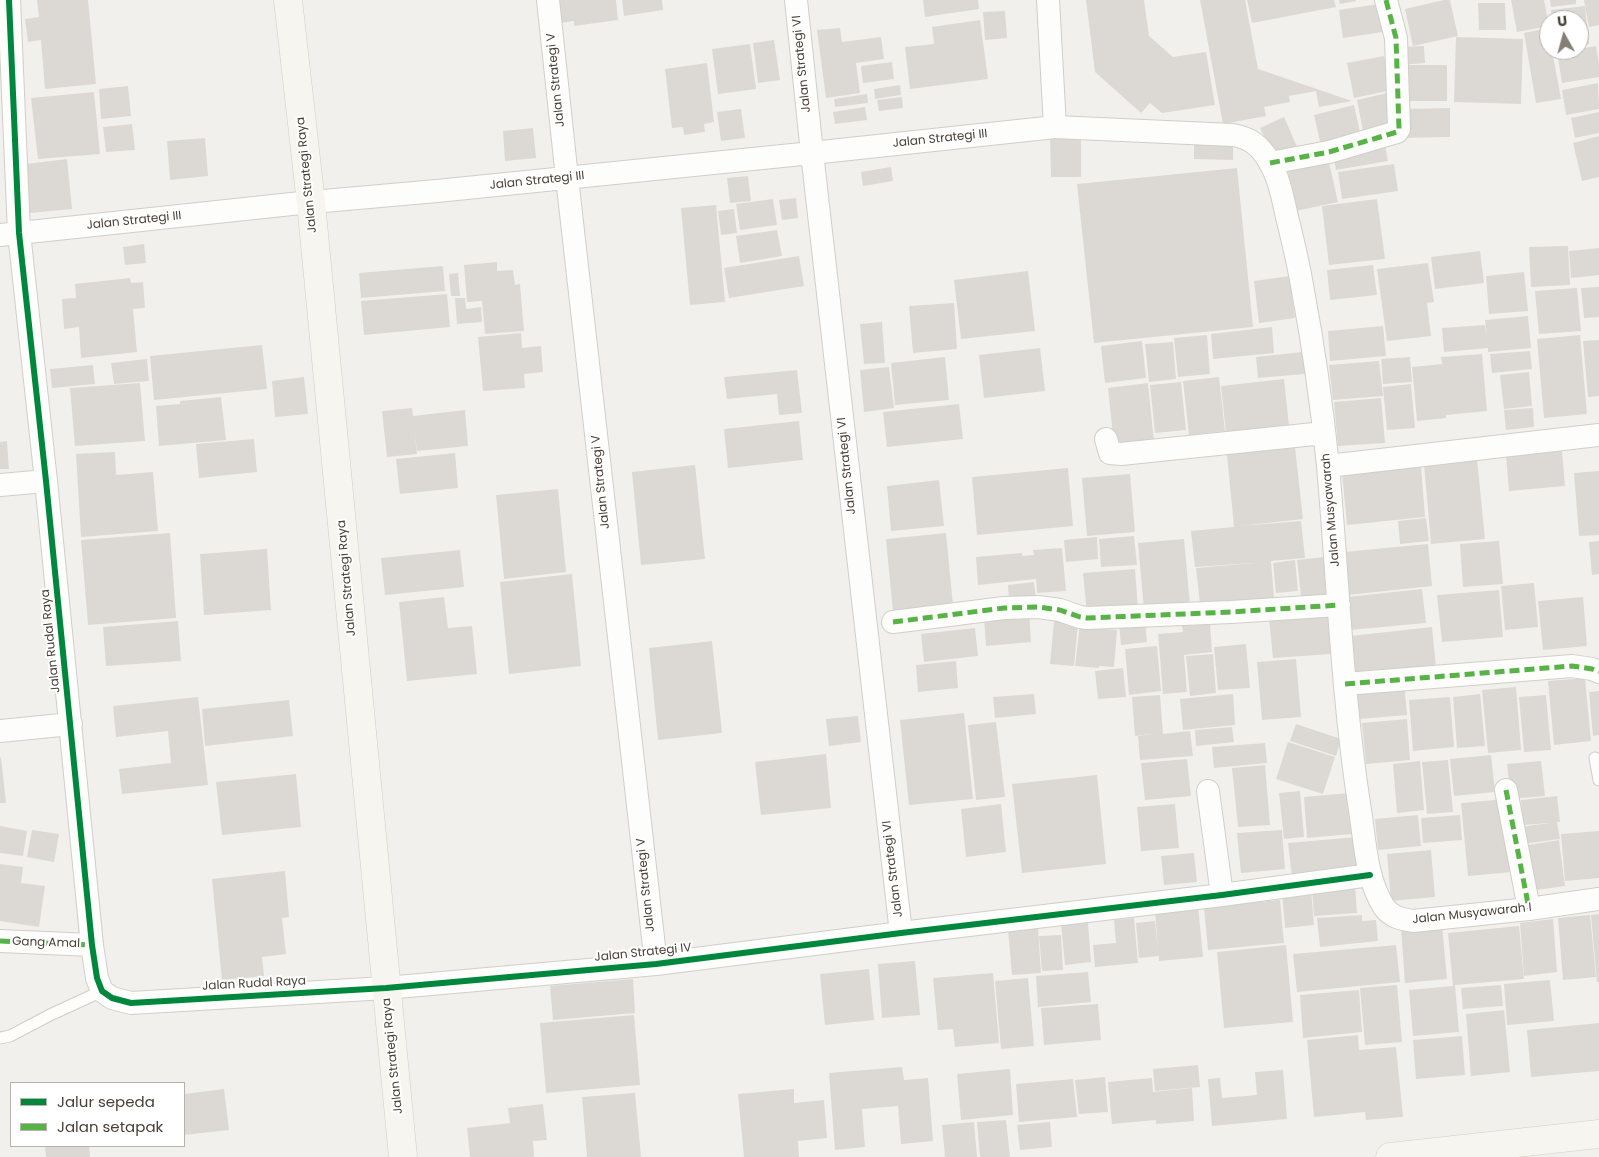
<!DOCTYPE html>
<html>
<head>
<meta charset="utf-8">
<style>
	body { margin:0 }
	#map { position:relative; width:1599px; height:1157px; overflow:hidden; background:#f2f0ed; font-family:Poppins,sans-serif }
	canvas { display:block }
	.legend { position:absolute; left:10px; top:1082px; width:175px; height:65px; box-sizing:border-box; background:#fff; border:1px solid #b6b3af; margin:0; padding:6px 9px; list-style:none; font-size:15px; color:#494137 }
	.legend li { display:flex; align-items:center; gap:10px; height:25px }
	.legend b { width:25px; border:1px solid #b6b3af }
	.north { position:absolute; left:1539px; top:10px; width:50px; height:50px; box-sizing:border-box; background:#fff; border:1px solid #b6b3af; border-radius:50%; rotate:353deg; font-size:14px; font-weight:700; line-height:20px; text-align:center; color:#494137 }
	.north::after { content:''; display:block; margin:auto; width:18px; height:22px; background:#847e77; clip-path:polygon(50% 0,100% 100%,50% 72%,0 100%) }
</style>
</head>
<body>
<div id="map">
<canvas width="1599" height="1157"></canvas>
<ul class="legend">
<li><b style="height:6px;background:#00873e"></b>Jalur sepeda</li>
<li><b style="height:6px;background:#57b346"></b>Jalan setapak</li>
</ul>
<div class="north">U</div>
</div>
<script>
const g = document.querySelector('canvas').getContext('2d');
g.lineJoin = 'round';
function paint(path, color) {
  g.fillStyle = color;
  g.fill(path, 'evenodd');
}
function strokePath(path, color, width, dash) {
  g.strokeStyle = color;
  g.lineWidth = width;
  g.lineCap = dash ? 'butt' : 'round';
  g.setLineDash(dash || []);
  g.stroke(path);
}
function label(font, color, halo, rows, align = 'center') {
  g.font = font + ' Poppins,sans-serif';
  g.lineWidth = 4;
  g.setLineDash([]);
  g.textBaseline = 'middle';
  g.strokeStyle = halo;
  g.fillStyle = color;
  for (const [text, x, y, turn = 0] of rows) {
    g.save();
    g.translate(x, y);
    g.rotate((+turn || 0) * Math.PI / 180);
    g.textAlign = isNaN(turn) ? turn : align;
    if (halo) g.strokeText(text, 0, 0);
    g.fillText(text, 0, 0);
    g.restore();
  }
}
const building = new Path2D(`
	M37 0H88L96 84 45 89 41 40 28 42 25 19 39 17Z
	M550 0H616L618 20 574 26V21L553 24Z
	M622 0H662L663 10 624 16Z
	M923 0H978L979 9 925 17Z
	M1086 0H1144L1149 36 1173 57 1206 52 1215 105 1162 113 1150 103 1141 113 1095 72Z
	M1200 0H1245L1258 69 1352 101 1319 107 1316 91 1289 96 1290 102 1264 107 1266 116 1223 124Z
	M1247 0H1334L1336 7 1252 23Z
	M1339 0H1356V1L1340 4Z
	M1444 0H1450L1458 36 1413 46 1405 9Z
	M1511 0H1544L1549 26 1517 32Z
	M1550 0H1576V4L1551 7Z
	M1584 0H1599V25L1589 27Z
	M1385 3 1389 31 1343 38 1339 10Z
	M1478 3H1505L1506 30H1479Z
	M1585 6 1589 44 1579 45V20H1552L1551 10Z
	M1005 11 1007 38 985 40 983 12Z
	M980 20 988 79 910 89 905 47 934 44 932 27Z
	M840 28 842 42 881 37 884 59 856 63 860 93 826 98 817 30Z
	M1548 28 1549 50H1552L1561 99 1536 103 1524 33Z
	M1456 37 1523 39 1521 104 1454 102Z
	M774 40 780 80 758 83 753 43Z
	M750 44 756 89 718 94 712 49Z
	M1424 46 1425 63 1400 65 1399 47Z
	M1596 46 1599 63V77L1562 83 1557 52 1579 50V49Z
	M1384 56 1392 90 1354 98 1347 63Z
	M892 62 894 79 863 83 861 66Z
	M707 63 714 122 704 124 705 132 684 135 683 127 672 128 665 69Z
	M1399 65H1447V101H1399Z
	M1598 83 1599 109 1566 115 1562 90Z
	M900 85 901 95 875 99 874 89Z
	M128 86 131 116 101 119 99 89Z
	M94 92 100 154 38 159 31 98Z
	M1387 93 1394 124 1363 131 1357 100Z
	M867 94 868 103 835 107 834 99Z
	M902 97 903 108 879 111 877 100Z
	M1354 105 1362 141 1322 150 1314 115Z
	M865 107 867 120 835 124 833 112Z
	M1450 108V137L1402 138V109Z
	M741 109 745 138 721 141 717 112Z
	M1599 112V133L1575 138 1571 118Z
	M1284 117 1298 149 1275 159 1260 128Z
	M132 124 135 150 106 152 103 127Z
	M533 128 536 158 505 161 503 131Z
	M1599 136V177L1582 181 1573 143Z
	M1050 137H1081V177H1051Z
	M205 138 208 176 170 180 167 141Z
	M1194 139 1233 140V160L1194 159Z
	M1385 144 1388 161 1336 170 1333 152Z
	M1328 158 1338 202 1296 211 1287 167Z
	M67 159 72 209 30 213 26 164Z
	M1394 164 1398 191 1342 199 1338 172Z
	M891 167 893 181 863 186 861 172Z
	M1237 168 1253 327 1094 343 1077 184Z
	M748 176 751 201 730 203 727 178Z
	M796 198 798 218 782 220 779 200Z
	M773 199 777 225 740 230 736 204Z
	M1377 199 1385 259 1329 265 1322 206Z
	M716 205 725 302 690 305 681 208Z
	M734 209 737 233 721 235 718 211Z
	M777 230 782 256 740 263 736 236Z
	M144 244 146 263 125 265 123 247Z
	M1568 246 1570 285 1531 287 1529 247Z
	M1599 248V275L1571 278 1569 251Z
	M1480 251 1484 283 1435 289 1431 257Z
	M799 256 804 286 729 298 724 268Z
	M497 262V271L513 270 515 285 520 284 524 331 485 334 482 301 467 302 464 265Z
	M1428 263 1434 302 1427 303 1431 336 1387 341 1377 269Z
	M1373 265 1377 295 1330 300 1327 270Z
	M443 266 445 291 361 298 359 273Z
	M1028 271 1035 331 961 339 954 280Z
	M1524 272 1528 311 1489 314 1486 276Z
	M458 273 460 296H451L449 274Z
	M1290 276 1295 318 1259 323 1254 281Z
	M130 278 131 283 143 282 145 308 133 309 137 352 81 358 79 327 64 329 62 299 76 298 75 284Z
	M1599 287V317L1584 318 1581 288Z
	M1577 288 1581 331 1539 334 1535 291Z
	M447 294 450 327 364 335 361 301Z
	M455 298H465L466 309 481 307 482 322 457 324Z
	M954 303 957 349 913 353 909 306Z
	M1528 316 1531 348 1488 352V348L1444 352 1442 328 1485 325 1487 336 1485 320Z
	M882 322 885 363 864 364 860 324Z
	M1383 326 1386 356 1330 361 1328 331Z
	M1272 327 1274 353 1213 359 1211 334Z
	M521 333 522 348 541 346 543 372 524 374 525 388 483 391 478 337Z
	M1207 335 1210 374 1178 377 1174 338Z
	M1580 335 1587 414 1544 418 1537 339Z
	M1599 340V396L1588 397 1583 341Z
	M1142 341 1146 378 1105 383 1101 346Z
	M1173 342 1176 379 1149 382 1145 344Z
	M262 345 267 389 154 400 150 356Z
	M1040 348 1045 391 984 398 979 355Z
	M1530 351 1532 369 1492 373 1490 354Z
	M1302 352 1305 374 1258 378 1256 357Z
	M1482 354 1487 411 1446 415V418L1417 421 1412 367 1442 364 1441 357Z
	M945 357 949 400 895 405 891 363Z
	M1410 357 1412 382 1383 384 1381 359Z
	M147 359 149 381 114 384 111 363Z
	M1379 361 1383 396 1333 400 1329 365Z
	M93 365 95 384 52 388 50 369Z
	M889 367 894 408 864 412 860 370Z
	M797 370 802 413 779 415 777 394 727 399 724 377Z
	M1529 372 1532 406 1504 409 1500 375Z
	M304 377 308 414 275 417 272 381Z
	M1219 377 1225 431 1189 435 1183 381Z
	M1284 379 1289 426 1226 433 1221 386Z
	M1181 382 1186 430 1155 433 1150 385Z
	M140 383 145 441 75 446 70 388Z
	M1148 383 1154 441 1114 445 1108 388Z
	M1411 384 1415 428 1387 430 1383 387Z
	M221 397 226 440 159 446 156 406 180 404V401Z
	M1381 398 1385 443 1338 446 1334 402Z
	M959 404 963 439 887 447 883 412Z
	M412 408 413 416 465 410 468 446 417 451 414 427 417 454 387 457 382 411Z
	M1533 408 1534 427 1506 430 1504 410Z
	M799 421 803 460 728 468 724 429Z
	M1294 438 1303 519 1240 526 1301 521 1305 558 1271 561 1274 598 1200 604 1196 568 1254 563 1195 567 1191 531 1234 527 1226 445Z
	M254 439 257 472 199 478 196 444Z
	M7 441 9 469H0V442Z
	M1562 451 1565 486 1509 491 1506 456Z
	M115 452 116 475 153 472 158 531 81 537 76 454Z
	M455 453 458 488 400 494 396 459Z
	M1477 459 1485 539 1431 544 1424 464Z
	M695 465 705 559 641 565 632 472Z
	M1421 466 1425 517 1347 525 1342 473Z
	M1068 468 1073 526 977 535 972 477Z
	M1599 471V535L1579 536 1574 473Z
	M1130 474 1135 532 1087 536 1082 478Z
	M939 480 944 526 891 531 887 486Z
	M558 489 566 572 504 579 496 495Z
	M1426 518 1429 541 1400 544 1398 521Z
	M170 533 176 618 88 625 81 540Z
	M946 533 953 606 893 612 886 539Z
	M1134 536 1137 565 1101 567 1099 539Z
	M1097 537 1098 559 1066 562 1064 540Z
	M1184 539 1190 605 1144 610 1138 543Z
	M1499 541 1503 584 1463 587 1460 544Z
	M1599 541V574L1592 575 1589 542Z
	M1428 544 1432 586 1348 595 1344 552Z
	M1062 548 1066 591 1037 593 1036 579 978 585 976 557 1022 553V556L1034 555 1033 550Z
	M267 549 271 610 204 615 200 554Z
	M460 550 464 587 385 595 381 558Z
	M1325 557 1329 603 1302 605 1297 560Z
	M1295 560 1298 591 1276 593 1273 563Z
	M1135 569 1138 609 1087 614 1083 573Z
	M572 574 581 666 509 674 500 582Z
	M1034 582 1036 600 1009 602 1008 585Z
	M1534 583 1538 627 1505 630 1501 586Z
	M1422 589 1426 623 1350 630 1347 597Z
	M1499 590 1503 637 1442 642 1437 595Z
	M444 597 448 628 472 626 477 674 407 681 399 602Z
	M1583 597 1587 646 1543 650 1538 601Z
	M1029 613 1031 642 986 646 984 617Z
	M1328 613 1331 654 1273 658 1269 618Z
	M178 621 181 661 106 666 103 627Z
	M1054 621 1078 623 1074 666 1050 664Z
	M1145 623 1147 642 1121 645 1119 625Z
	M1080 624 1103 626V629L1117 630 1114 667 1099 666V668L1075 666Z
	M1210 624 1212 652 1184 655 1187 692 1163 694 1158 634 1183 632 1182 626Z
	M1432 627 1436 668 1355 676 1351 636Z
	M975 628 978 656 924 662 921 634Z
	M712 641 722 733 658 740 649 648Z
	M1246 644 1250 688 1218 690 1214 647Z
	M1157 646 1161 691 1129 695 1125 649Z
	M1213 654 1216 693 1190 696 1186 656Z
	M1296 659 1301 717 1262 720 1257 662Z
	M956 661 958 688 918 692 916 665Z
	M1123 668 1126 697 1098 699 1095 671Z
	M1585 678 1591 741 1554 745 1548 681Z
	M1404 680 1407 715 1360 719 1356 685Z
	M1516 687 1521 750 1488 753 1482 690Z
	M1599 691V735L1593 736 1589 692Z
	M1034 694 1036 714 995 718 993 697Z
	M1233 694 1235 725 1183 730 1180 699Z
	M1480 694 1485 746 1457 748 1453 697Z
	M1160 695 1163 734 1190 731 1193 756 1140 760 1138 736 1158 733 1135 736 1132 697Z
	M1546 695 1551 750 1524 752 1519 697Z
	M198 697 208 785 122 794 119 769 171 763 168 731 116 737 113 706Z
	M1450 697 1454 747 1413 751 1409 700Z
	M289 700 293 736 205 746 202 709Z
	M964 713 973 799 909 805 900 720Z
	M858 716 861 742 829 746 826 719Z
	M1407 719 1410 760 1366 764 1362 723Z
	M996 722 1005 797 976 800 968 725Z
	M1296 724 1341 739 1336 756 1290 741Z
	M1232 727 1234 742 1196 746 1195 730Z
	M1288 742 1335 757 1323 794 1276 779Z
	M1265 743 1267 763 1214 768 1212 747Z
	M826 754 831 808 761 815 755 762Z
	M1491 755 1495 792 1454 796 1450 759Z
	M1 757 6 803H0V758Z
	M1187 759 1191 796 1145 800 1141 763Z
	M1448 760 1453 812 1427 814 1422 762Z
	M1420 761 1424 810 1397 813 1393 764Z
	M1541 761 1545 796 1511 799 1507 764Z
	M1265 765 1270 825 1238 827 1232 768Z
	M296 774 301 827 222 835 216 782Z
	M1097 775 1106 864 1022 873 1012 784Z
	M1300 791 1304 837 1284 839 1279 793Z
	M1349 793 1352 834 1307 838 1304 797Z
	M1557 796 1560 822H1557L1560 839 1522 844 1520 827 1550 823 1523 825 1521 800Z
	M1506 799 1512 872 1468 876 1461 803Z
	M1001 804 1006 852 966 857 961 809Z
	M1175 804 1179 848 1141 851 1137 807Z
	M1418 815 1421 846 1378 850 1375 819Z
	M1460 815 1462 840 1423 843 1421 818Z
	M0 826 27 831 23 856 0 853Z
	M32 830 59 834 54 862 27 857Z
	M1282 830 1285 869 1241 873 1237 833Z
	M1599 831V878L1565 881 1561 834Z
	M1357 837 1360 871 1292 877 1288 843Z
	M1559 840 1565 886 1529 891 1522 846Z
	M1431 850 1435 897 1391 901 1387 854Z
	M1194 853 1197 882 1164 885 1161 856Z
	M0 864 23 867 21 883 45 886 39 927 0 921Z
	M285 871 289 917 282 918 286 954 262 957 264 976 222 980 212 879Z
	M1355 885 1357 913 1314 916 1312 889Z
	M1311 889 1314 925 1285 928 1282 892Z
	M1280 900 1284 943 1208 950 1204 907Z
	M1198 906 1203 957 1159 961V956L1139 958 1136 923 1155 921 1158 951 1155 910Z
	M1599 914V982H1597L1591 915Z
	M1362 915V921L1376 920 1378 941 1320 947 1317 918Z
	M1590 915 1596 977 1563 980 1558 918Z
	M1134 918 1138 963 1095 967 1093 945 1116 943 1114 920Z
	M1553 919 1557 972 1524 976 1520 923Z
	M1088 923 1091 962 1065 965 1061 925Z
	M1442 925 1447 979 1405 983 1401 929Z
	M1519 926 1524 979 1455 985 1459 1032 1413 1036 1409 990 1453 986 1448 933Z
	M1038 928 1041 973 1012 975 1008 930Z
	M1061 935 1063 970 1042 971 1039 936Z
	M1286 945 1293 1022 1224 1028 1217 952Z
	M1396 945 1400 982 1297 992 1293 954Z
	M915 961 920 1015 882 1018 878 964Z
	M869 969 874 1020 825 1025 820 974Z
	M1088 972 1091 1002 1038 1007 1036 976Z
	M993 973 999 1043 955 1047 953 1029 938 1030 933 978Z
	M1028 978 1034 1046 1001 1049 995 981Z
	M633 979 635 1013 553 1020 550 986Z
	M1550 980 1554 1021 1507 1025 1504 984Z
	M1397 985 1402 1042 1365 1045 1360 988Z
	M1501 985 1503 1006 1463 1009 1461 988Z
	M1359 990 1362 1032 1303 1038 1300 995Z
	M1098 1004 1101 1040 1044 1045 1041 1008Z
	M1504 1010 1510 1072 1471 1076 1466 1014Z
	M634 1015 640 1085 546 1093 540 1023Z
	M1599 1023V1071L1531 1077 1527 1030Z
	M1358 1035 1359 1050 1396 1047 1403 1117 1366 1120 1365 1112 1314 1117 1307 1040Z
	M1462 1036 1465 1075 1416 1079 1413 1040Z
	M1198 1065 1200 1087 1155 1091 1153 1069Z
	M902 1067 904 1080 928 1078 933 1141 901 1144 898 1106 862 1109 865 1147 835 1150 829 1073Z
	M1010 1069 1013 1115 961 1120 957 1074Z
	M1283 1070 1287 1119 1212 1126 1208 1079 1220 1078 1222 1098 1257 1095 1255 1072Z
	M1105 1077 1108 1112 1079 1114 1075 1080Z
	M1152 1078 1153 1092 1192 1088 1194 1121 1156 1124V1120L1112 1124 1108 1082Z
	M1073 1079 1077 1117 1019 1122 1016 1084Z
	M224 1089 229 1130 184 1135V1094Z
	M794 1089V1103L824 1100 827 1138 798 1141 799 1157H744L738 1094Z
	M635 1093 641 1157H587L582 1097Z
	M543 1104 547 1140 533 1141 534 1157H470L467 1128 510 1123 508 1108Z
	M1006 1120 1010 1157H980L977 1122Z
	M974 1122 977 1157H945L942 1125Z
	M1050 1122 1052 1147 1020 1150 1017 1125Z
	M45 1146H89L90 1157H46Z`);
const lane = new Path2D(`
	M1595 758 1599 780
	M0 1038 10 1036 50 1015 102 991`);
const street = new Path2D(`
	M9 0 19 233 46 481 92 945 97 978 102 991 112 998 131 1003 386 988 656 964 901 933 1222 895 1370 875
	M548 0 567 178 656 964
	M796 0 812 153 901 933
	M1048 0 1055 127
	M1270 163 1329 152 1397 132 1399 129 1396 38 1386 0
	M0 235 301 203 437 191 812 153 1055 127 1233 135C1251 138 1260 146 1269 161 1279 177 1283 199 1287 217 1293 241 1299 266 1303 291 1314 349 1322 407 1328 466 1338 580 1342 696 1360 810 1365 841 1366 879 1384 907 1391 917 1401 919 1413 921L1529 909 1599 899
	M1106 439 1110 453 1121 454 1324 433
	M1328 466 1599 435
	M0 485 46 481
	M893 622 1004 608 1038 607 1060 610 1080 617 1087 618 1231 612 1339 605
	M1345 684 1572 666 1592 669 1599 672
	M0 731 71 724
	M1506 790 1529 909
	M1208 791 1222 895
	M0 941 92 945`);
const secondary = new Path2D(`
	M288 0 311 203 403 1157
	M1390 1157 1599 1134`);
const quiet = new Path2D(`
	M1270 163 1329 152 1397 132 1399 129 1396 38 1386 0
	M893 622 1004 608 1038 607 1060 610 1080 617 1087 618 1231 612 1339 605
	M1345 684 1572 666 1592 669 1599 672
	M1506 790 1529 909
	M0 941 92 945`);
const cycleway = new Path2D(`
	M9 0 19 233 46 481 92 945 97 978 102 991 112 998 131 1003 386 988 656 964 901 933 1222 895 1370 875`);
const streetNames = [
	["Jalan Strategi VI",802,64,-96],
	["Jalan Strategi V",556,80,-96],
	["Jalan Strategi III",940,139,-6],
	["Jalan Strategi Raya",307,175,-96],
	["Jalan Strategi III",537,181,-6],
	["Jalan Strategi III",134,221,-6],
	["Jalan Strategi VI",847,466,-96],
	["Jalan Strategi V",601,482,-96],
	["Jalan Musyawarah",1331,510,-95],
	["Jalan Strategi Raya",347,578,-95],
	["Jalan Rudal Raya",51,641,-96],
	["Jalan Strategi VI",893,869,-97],
	["Jalan Strategi V",646,885,-96],
	["Jalan Musyawarah I",1472,914,-6],
	["Gang Amal",46,943,2],
	["Jalan Strategi IV",643,953,-6],
	["Jalan Rudal Raya",254,984,-3],
	["Jalan Strategi Raya",393,1056,-96]
];
paint(building, '#dcd9d5');
strokePath(lane, '#d0ceca', 13);
strokePath(street, '#d0ceca', 24);
strokePath(secondary, '#d2cdc4', 29);
strokePath(lane, '#fdfdfc', 11);
strokePath(street, '#fdfdfc', 22);
strokePath(secondary, '#f7f5f0', 28);
strokePath(quiet, '#57b346', 5, [10, 5]);
strokePath(cycleway, '#00873e', 6);
label('12px', '#494137', '#fff', streetNames);
</script>
</body>
</html>
